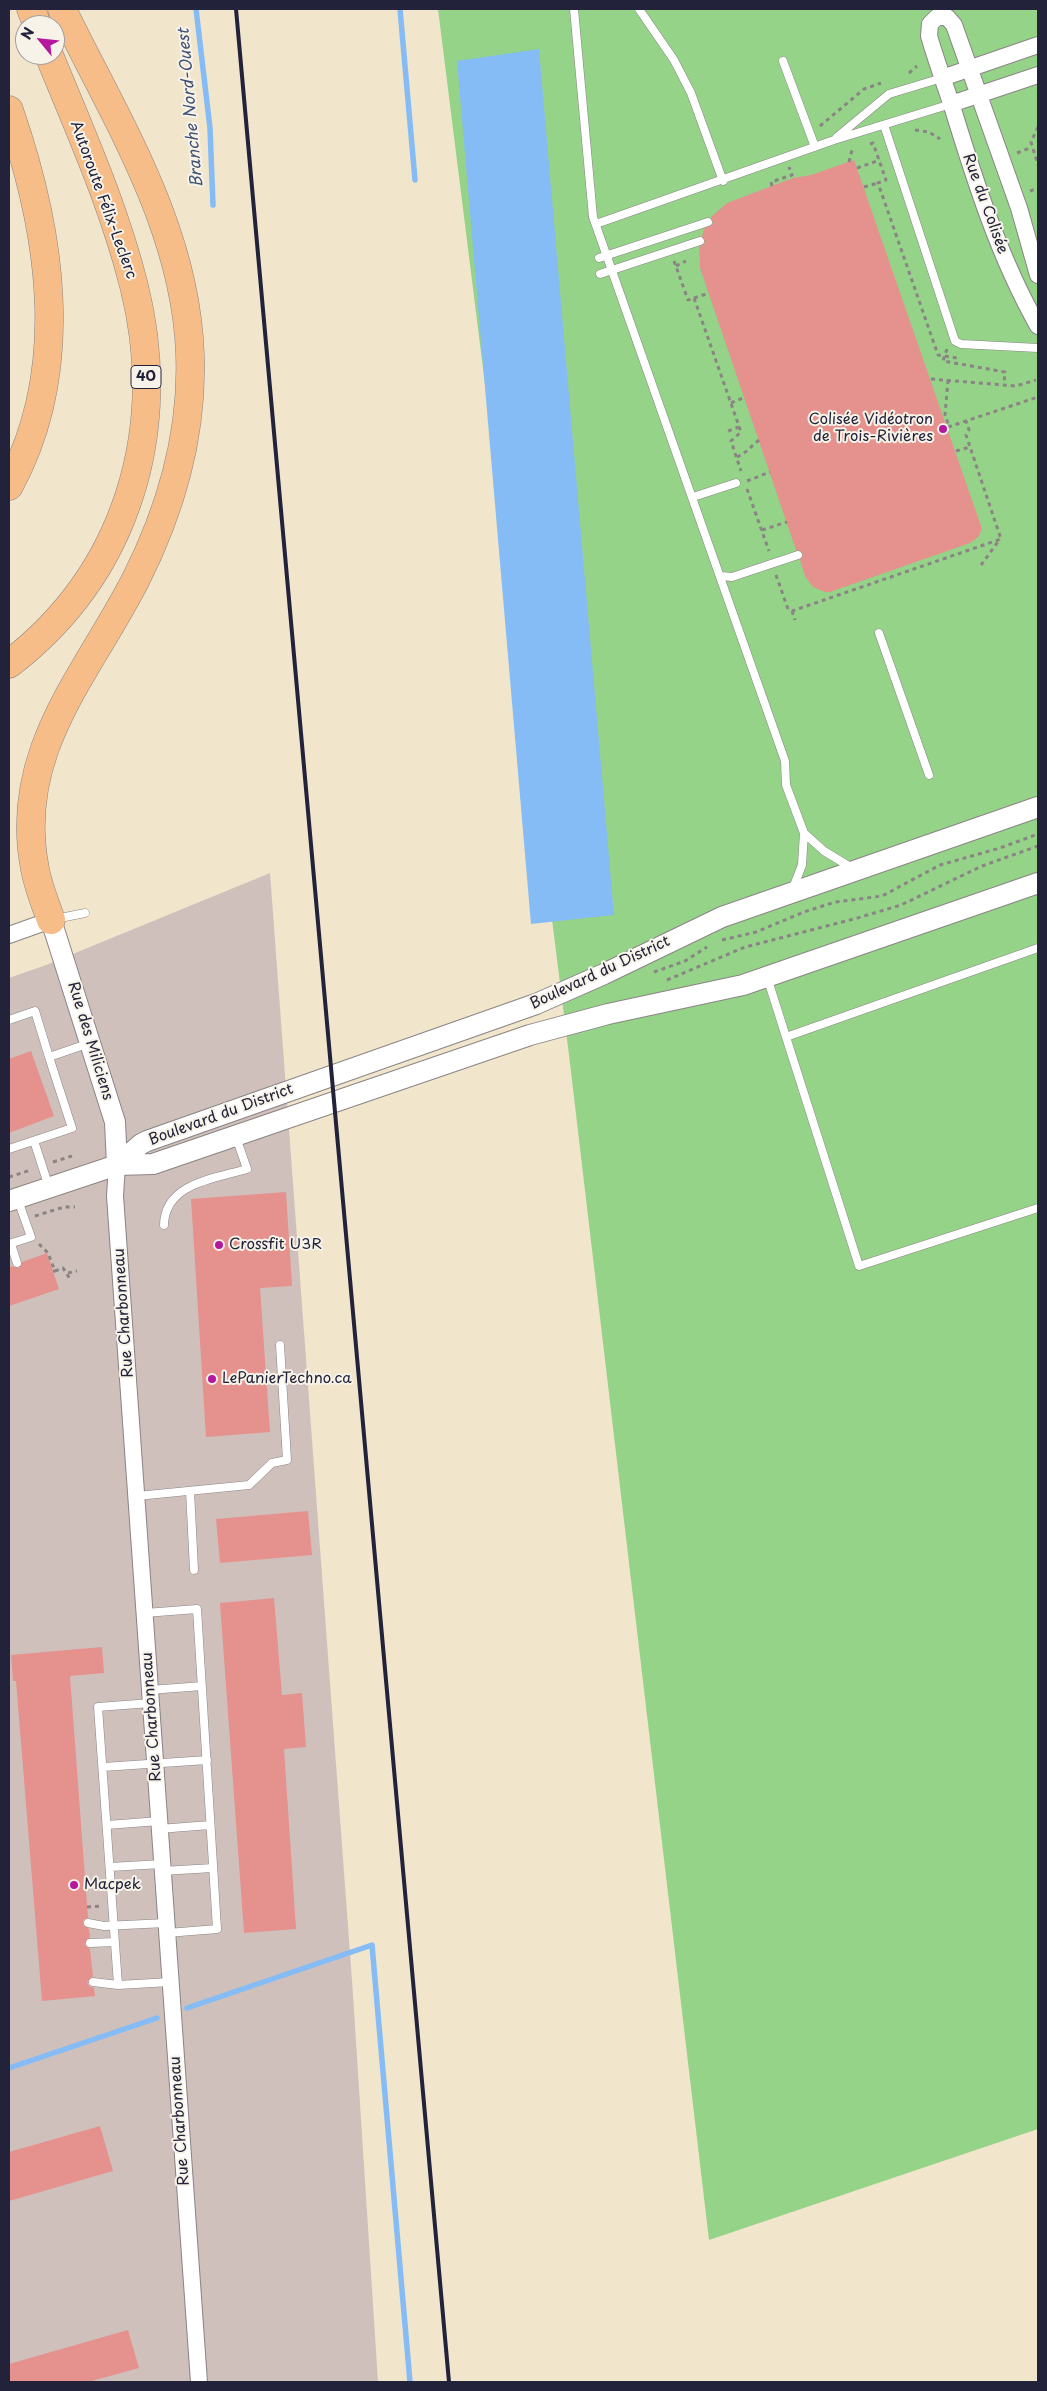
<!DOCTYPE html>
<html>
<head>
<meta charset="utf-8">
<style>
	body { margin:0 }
	#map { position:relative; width:1047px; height:2391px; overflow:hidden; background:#f1e5cc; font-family:"Playpen Sans",sans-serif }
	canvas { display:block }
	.frame { position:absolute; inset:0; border:10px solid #22223b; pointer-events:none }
	.north { position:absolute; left:15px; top:15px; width:50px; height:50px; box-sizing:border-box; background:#f7f3e8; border:1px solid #a29fa3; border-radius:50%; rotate:298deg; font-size:14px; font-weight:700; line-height:20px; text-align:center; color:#22223b }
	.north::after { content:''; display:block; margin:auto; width:18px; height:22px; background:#b5179e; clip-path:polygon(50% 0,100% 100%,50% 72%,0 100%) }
</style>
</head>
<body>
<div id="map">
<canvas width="1047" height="2391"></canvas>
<div class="frame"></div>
<div class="north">N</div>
</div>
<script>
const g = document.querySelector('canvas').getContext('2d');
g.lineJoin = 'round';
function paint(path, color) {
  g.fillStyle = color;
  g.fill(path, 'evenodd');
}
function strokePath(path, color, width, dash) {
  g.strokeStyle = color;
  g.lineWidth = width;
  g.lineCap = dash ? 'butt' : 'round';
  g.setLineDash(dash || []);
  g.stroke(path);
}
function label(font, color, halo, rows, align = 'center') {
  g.font = font + ' "Playpen Sans",sans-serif';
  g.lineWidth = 4;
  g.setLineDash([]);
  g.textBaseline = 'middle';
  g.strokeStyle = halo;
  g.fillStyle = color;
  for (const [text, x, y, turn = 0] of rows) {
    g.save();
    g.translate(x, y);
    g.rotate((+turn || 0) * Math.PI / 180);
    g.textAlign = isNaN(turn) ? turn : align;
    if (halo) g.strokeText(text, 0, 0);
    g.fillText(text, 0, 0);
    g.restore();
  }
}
const industrial = new Path2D(`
	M270 873 352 1980 378 2382H9V978L46 965Z`);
const green = new Path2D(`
	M438 9H1038V2129L709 2240 569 1055Z`);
const water = new Path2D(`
	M539 49 614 915 531 924 457 61Z`);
const stream = new Path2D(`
	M196 9 210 128 213 205
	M400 9 415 180
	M187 2008 372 1945 410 2382
	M9 2068 157 2018`);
const building = new Path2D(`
	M854 160 982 529 978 537 970 543 830 592H825L813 587 805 576 800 560 803 553 796 550 700 268 699 247 705 243 702 236 704 229 713 224 711 217 727 203 793 178 811 175Z
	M31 1051 54 1116 9 1133V1059Z
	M286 1192 292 1286 260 1288 270 1432 206 1437 191 1199Z
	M47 1253 59 1289 9 1306V1266L19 1268 22 1262Z
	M308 1511 312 1555 220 1563 216 1519Z
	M274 1598 282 1695 302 1693 306 1747 284 1749 296 1929 244 1933 220 1603Z
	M102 1647 104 1673 70 1676 88 1918 83 1920V1924L89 1929 90 1937 84 1944 90 1949 93 1976 87 1982 89 1986 94 1988 95 1996 42 2001 16 1681H13L11 1655Z
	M100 2126 113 2171 9 2201V2152Z
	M128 2330 139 2368 88 2382H9V2364Z`);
const path = new Path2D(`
	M909 73 917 66
	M820 126 864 89 881 83
	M1038 127 1031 142 1038 165
	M915 130 929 132 940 139
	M870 144 873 143 886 180 878 183 938 355 957 358
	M1017 153 1032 147
	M849 162 852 150 855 149
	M857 168 880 160
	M772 186 771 182 792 175 789 167
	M864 187 878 183
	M1030 191 1038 188
	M674 261 688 300 694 298 741 432 731 441 741 471
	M676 266 686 261
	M694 298 709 293
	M947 349 943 361 1005 372 1004 384
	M931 379 1016 386 1036 380
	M948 380 945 415 949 426
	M731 403 745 397
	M948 427 1038 397
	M728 431 739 427
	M956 451 970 447
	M737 457 743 454 759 440
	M747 481 770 472
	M747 489 769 551
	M762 530 787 522
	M981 565 1000 539
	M776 575 788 609 792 611 1001 539 966 435 969 430 966 421
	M792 611 795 620
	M722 940 756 932 804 912 835 902 882 896 940 865 1000 848 1038 834
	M654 972 685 961 707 947
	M667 980 745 947 854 919 901 905 982 866 1038 846
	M53 1162 72 1156
	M9 1177 31 1170
	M35 1216 64 1207H75
	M39 1244 48 1253 55 1271H53
	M55 1271 63 1268 70 1279
	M68 1273 77 1271
	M85 1885 100 1884
	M87 1907 101 1906`);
const service = new Path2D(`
	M574 9 593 217 785 761 786 785 804 833 802 865 793 888
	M639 9 674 60 691 93 723 181
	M783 61 815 147
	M884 125 955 341 961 344 1038 348
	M837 137 889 94 942 78
	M596 224 834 140 951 104
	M599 258 708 222
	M600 274 700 241
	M693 497 736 483
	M721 576 732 577 798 555
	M879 633 929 775
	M804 833 824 851 852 868
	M55 919 85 913
	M1038 948 786 1037 859 1266 1038 1208
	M767 977 786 1037
	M9 1020 35 1011 49 1057
	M34 1141 49 1187
	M9 1149 72 1128 49 1057 90 1043
	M164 1225C165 1183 214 1179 247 1169L236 1137
	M9 1244 31 1237 18 1200
	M11 1244 17 1263
	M190 1491 194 1570
	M137 1496 249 1485 272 1463 287 1460 280 1345
	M145 1613 197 1609 217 1929 167 1933
	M150 1690 202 1686
	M151 1703 98 1707 118 1985 170 1982
	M103 1767 207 1760
	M107 1825 159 1821
	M159 1829 210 1825
	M110 1867 162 1864
	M162 1871 213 1868
	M88 1923 104 1926 166 1923
	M90 1943 115 1942
	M93 1982 118 1985`);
const minor = new Path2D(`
	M942 78 1038 45
	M951 104 1038 75
	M1038 275 1019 208 954 25 947 17H937L930 24 929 36C936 60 944 82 952 106 975 181 999 257 1038 326
	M9 935 51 920
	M117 1165 115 1196 199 2382`);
const tertiary = new Path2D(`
	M51 920 115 1122 117 1165
	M117 1165 141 1144 147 1141 536 1004 604 974 722 917 1038 807
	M9 1201 117 1165 153 1164 530 1035 608 1014 743 985 1038 883`);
const motorway = new Path2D(`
	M31 9 37 25
	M9 110C51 231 73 369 9 486
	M9 664C128 573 170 429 134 286 114 206 80 131 49 55
	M51 920C45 903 38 886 35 869 12 753 86 676 135 581 171 510 193 435 190 355 186 228 116 120 62 9`);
const rail = new Path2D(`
	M236 9 449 2382`);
const markers = [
	[943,429,5,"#b5179e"],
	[219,1245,5,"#b5179e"],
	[212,1379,5,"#b5179e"],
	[74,1885,5,"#b5179e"]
];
const shields = [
	[146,377,30]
];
const shieldNames = [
	["40",146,377]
];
const streetNames = [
	["Autoroute Félix-Leclerc",103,200,70],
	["Rue du Colisée",985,204,70],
	["Boulevard du District",600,973,-25],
	["Rue des Miliciens",90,1041,73],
	["Boulevard du District",221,1115,-20],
	["Rue Charbonneau",124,1313,-94],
	["Rue Charbonneau",152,1717,-94],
	["Rue Charbonneau",180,2121,-94]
];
const poiNames = [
	["Colisée Vidéotron",933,420,"right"],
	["de Trois-Rivières",933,437,"right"],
	["Crossfit U3R",229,1245],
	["LePanierTechno.ca",222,1379],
	["Macpek",84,1885]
];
const waterNames = [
	["Branche Nord-Ouest",191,108,-95]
];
paint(industrial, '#d0c0bc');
paint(green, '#95d389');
paint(water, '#85bcf5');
strokePath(stream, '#85bcf5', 5.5);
paint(building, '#e5918e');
strokePath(service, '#8a8484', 9);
strokePath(minor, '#8a8484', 18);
strokePath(tertiary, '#8a8484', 22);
strokePath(motorway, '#8a8484', 29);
strokePath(path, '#8a8484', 3, [4, 4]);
strokePath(service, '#fff', 8);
strokePath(minor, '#fff', 16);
strokePath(tertiary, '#fff', 20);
strokePath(motorway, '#f7bd88', 28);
strokePath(rail, '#22223b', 4);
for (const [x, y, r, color] of markers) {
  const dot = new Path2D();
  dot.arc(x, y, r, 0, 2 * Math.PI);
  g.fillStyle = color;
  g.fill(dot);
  strokePath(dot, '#f7f3e8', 2);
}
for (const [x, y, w] of shields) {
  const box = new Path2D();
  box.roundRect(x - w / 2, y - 11.5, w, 23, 4);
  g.fillStyle = '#f7f3e8';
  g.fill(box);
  strokePath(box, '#22223b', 1);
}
label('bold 14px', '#22223b', null, shieldNames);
label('15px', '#22223b', '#f7f3e8', streetNames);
label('15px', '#22223b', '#f7f3e8', poiNames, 'left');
label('italic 16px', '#405073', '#f7f3e8', waterNames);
</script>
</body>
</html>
